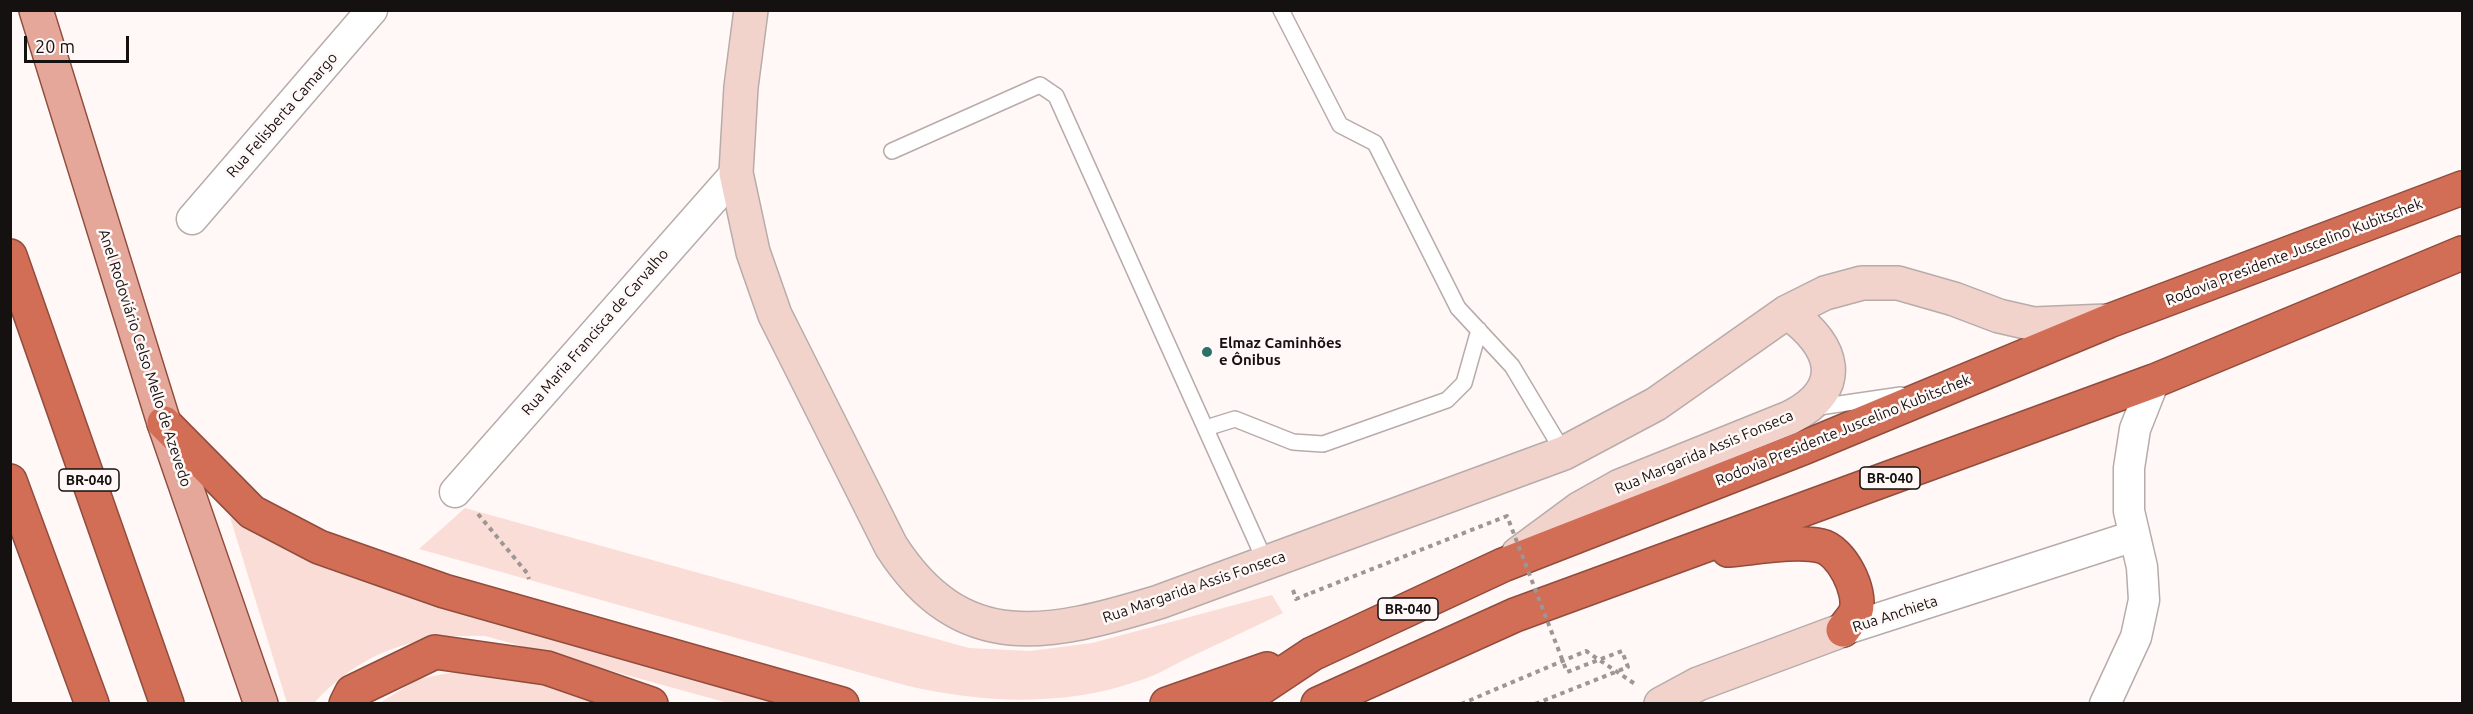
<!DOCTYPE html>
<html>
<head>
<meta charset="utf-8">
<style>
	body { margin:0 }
	#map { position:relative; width:2473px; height:714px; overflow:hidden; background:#fff8f6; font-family:Ubuntu,sans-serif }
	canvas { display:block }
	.frame { position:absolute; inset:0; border:12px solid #151111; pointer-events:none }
	.scale { position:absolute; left:24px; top:36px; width:105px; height:27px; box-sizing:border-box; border:3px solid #151111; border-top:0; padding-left:8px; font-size:18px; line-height:21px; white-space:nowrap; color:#151111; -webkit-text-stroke:4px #fff8f6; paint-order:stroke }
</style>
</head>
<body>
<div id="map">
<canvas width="2473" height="714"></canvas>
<div class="frame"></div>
<div class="scale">20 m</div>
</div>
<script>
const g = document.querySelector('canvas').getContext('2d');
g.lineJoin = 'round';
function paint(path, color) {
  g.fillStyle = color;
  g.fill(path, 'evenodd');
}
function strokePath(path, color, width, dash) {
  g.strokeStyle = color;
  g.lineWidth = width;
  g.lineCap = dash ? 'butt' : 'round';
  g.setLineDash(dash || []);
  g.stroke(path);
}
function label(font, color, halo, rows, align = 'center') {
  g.font = font + ' Ubuntu,sans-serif';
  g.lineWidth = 5;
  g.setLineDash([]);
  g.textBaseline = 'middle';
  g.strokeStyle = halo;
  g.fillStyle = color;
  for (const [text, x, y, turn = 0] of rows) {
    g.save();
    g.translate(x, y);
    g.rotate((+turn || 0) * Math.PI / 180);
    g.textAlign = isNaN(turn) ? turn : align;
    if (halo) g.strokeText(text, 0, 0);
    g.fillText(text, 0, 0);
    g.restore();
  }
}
const green = new Path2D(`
	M465 508 969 648 1030 651 1092 643 1272 595 1283 613C1252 628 1220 643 1188 658 1172 666 1155 676 1138 681 1064 707 984 703 908 686L419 549Z
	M230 517 280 541 804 703H728L485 636C416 634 362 651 314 703H287Z
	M464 670 511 676 609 703 378 704 418 679Z`);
const path = new Path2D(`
	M478 514 527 573 529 579
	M1293 590 1296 599 1311 593
	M1461 704 1586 651 1635 684`);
const lane = new Path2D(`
	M1281 10 1340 125 1375 143 1458 308 1512 366 1564 453
	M892 151 1040 85 1056 96 1266 563
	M1812 408 1901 395
	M1206 428 1235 419 1293 442 1323 444 1447 400 1464 383 1479 330`);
const street = new Path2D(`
	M192 219 372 10
	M455 492 736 173
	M1843 630 2134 536
	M2105 704 2136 637 2144 600 2142 567 2129 511V468L2135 429 2154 381`);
const secondary = new Path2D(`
	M751 10 741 87 736 173 753 252 775 315 891 546C962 657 1050 635 1159 602L1564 453 1656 404 1787 312 1825 293 1862 283H1898L1954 299 1999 316 2034 324 2107 321
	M1518 554 1579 509 1620 486 1789 418C1849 388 1834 345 1787 312
	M1661 704 1698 684 1843 630`);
const primary = new Path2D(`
	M36 10 164 423 261 704`);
const highway = new Path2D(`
	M10 256 167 704
	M164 423 252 512 319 547 444 591 842 704
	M10 481 92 704
	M1728 550C1753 548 1797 540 1821 546 1841 550 1862 591 1856 611 1854 617 1847 624 1843 630
	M346 704 352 692 435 652 547 668 651 704
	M1167 704 1267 669
	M1237 704 1312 654 1503 565 1803 448 2109 321 2462 188
	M1318 704 1515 615 2154 381 2462 253`);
const pathBridge = new Path2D(`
	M1311 593 1507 516 1567 672 1622 651 1628 667 1535 704`);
const markers = [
	[1207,352,6,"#2b7269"]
];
const shields = [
	[1890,478,60],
	[89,480,60],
	[1408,609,60]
];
const shieldNames = [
	["BR-040",1890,478],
	["BR-040",89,480],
	["BR-040",1408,609]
];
const streetNames = [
	["Rua Felisberta Camargo",282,115,-49],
	["Rodovia Presidente Juscelino Kubitschek",2294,252,-21],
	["Rua Maria Francisca de Carvalho",595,332,-49],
	["Anel Rodoviário Celso Mello de Azevedo",145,358,72],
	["Rodovia Presidente Juscelino Kubitschek",1843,430,-22],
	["Rua Margarida Assis Fonseca",1704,452,-23],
	["Rua Margarida Assis Fonseca",1194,587,-19],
	["Rua Anchieta",1895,614,-18]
];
const poiNames = [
	["Elmaz Caminhões",1219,343],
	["e Ônibus",1219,360]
];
paint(green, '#faddd6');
strokePath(lane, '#b7acaa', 18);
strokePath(street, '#b7acaa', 33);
strokePath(secondary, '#b7acaa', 36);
strokePath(primary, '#904d3e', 36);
strokePath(highway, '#904d3e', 36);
strokePath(path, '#9c9795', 4, [4.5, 4.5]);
strokePath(lane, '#fff', 15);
strokePath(street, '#fff', 30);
strokePath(secondary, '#f2d3cc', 33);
strokePath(primary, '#e4a79a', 33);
strokePath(highway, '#d26d56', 33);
strokePath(pathBridge, '#9c9795', 4, [4.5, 4.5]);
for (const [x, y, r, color] of markers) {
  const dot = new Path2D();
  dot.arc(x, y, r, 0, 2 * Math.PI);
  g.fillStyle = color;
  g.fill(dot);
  strokePath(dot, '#fff8f6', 2);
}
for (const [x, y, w] of shields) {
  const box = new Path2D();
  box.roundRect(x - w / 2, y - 11, w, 22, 4.5);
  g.fillStyle = '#fff8f6';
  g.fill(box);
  strokePath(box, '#151111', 1.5);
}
label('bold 14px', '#151111', null, shieldNames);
label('15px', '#151111', '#fff8f6', streetNames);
label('bold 15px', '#151111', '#fff8f6', poiNames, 'left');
</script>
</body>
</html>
